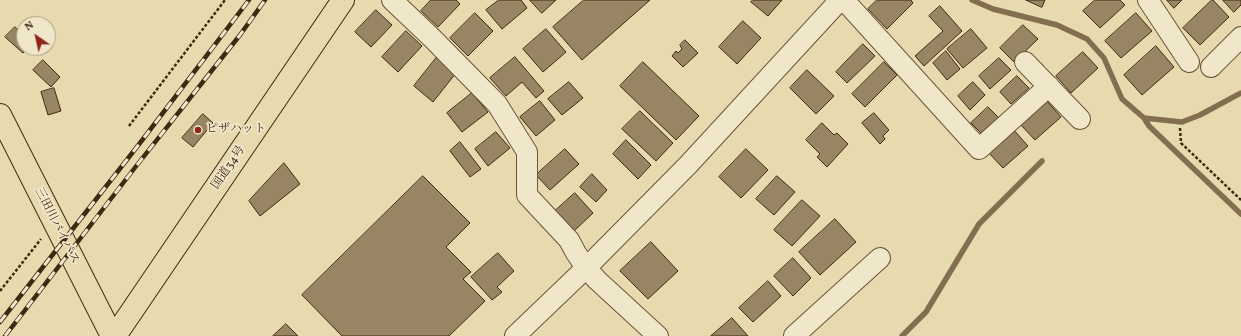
<!DOCTYPE html>
<html>
<head>
<meta charset="utf-8">
<style>
	body { margin:0 }
	#map { position:relative; width:1241px; height:336px; overflow:hidden; background:#e8daaf; font-family:Vollkorn,serif }
	canvas { display:block }
	.north { position:absolute; left:16px; top:16px; width:40px; height:40px; box-sizing:border-box; background:#f0e7cb; border:1px solid #aa9b81; border-radius:50%; rotate:326deg; font-size:11px; font-weight:700; line-height:16px; text-align:center; color:#412911 }
	.north::after { content:''; display:block; margin:auto; width:14px; height:18px; background:#8f2418; clip-path:polygon(50% 0,100% 100%,50% 72%,0 100%) }
</style>
</head>
<body>
<div id="map">
<canvas width="1241" height="336"></canvas>
<div class="north">N</div>
</div>
<script>
const g = document.querySelector('canvas').getContext('2d');
g.lineJoin = 'round';
function strokePath(path, color, width, dash) {
  g.strokeStyle = color;
  g.lineWidth = width;
  g.lineCap = dash ? 'butt' : 'round';
  g.setLineDash(dash || []);
  g.stroke(path);
}
function paint(path, color) {
  g.fillStyle = color;
  g.fill(path, 'evenodd');
}
function label(font, color, halo, rows, align = 'center') {
  g.font = font + ' Vollkorn,"Noto Serif JP",serif';
  g.lineWidth = 3.5;
  g.setLineDash([]);
  g.textBaseline = 'middle';
  g.strokeStyle = halo;
  g.fillStyle = color;
  for (const [text, x, y, turn = 0] of rows) {
    g.save();
    g.translate(x, y);
    g.rotate((+turn || 0) * Math.PI / 180);
    g.textAlign = isNaN(turn) ? turn : align;
    if (halo) g.strokeText(text, 0, 0);
    g.fillText(text, 0, 0);
    g.restore();
  }
}
const stream = new Path2D(`
	M972 0 993 9 1057 25 1087 39 1104 58 1122 99 1144 118 1182 122 1200 115 1241 93
	M1144 118 1149 126 1241 214
	M902 336 926 312 979 224 1042 161`);
const building = new Path2D(`
	M431 0H456L460 4 438 27 421 11Z
	M499 0H521L527 8 502 29 486 10Z
	M530 0H556L542 13Z
	M584 0H650L582 60 553 27Z
	M753 0H782L768 16 751 2Z
	M877 0H911L913 3 887 29 868 9Z
	M1026 0H1045L1042 7Z
	M1095 0H1120L1125 5 1100 28 1083 11Z
	M1167 0H1182L1174 8Z
	M1212 0H1213L1229 17 1200 45 1183 28Z
	M1223 0H1241V5L1234 12Z
	M940 6 962 31 924 66 915 56 943 31 929 16Z
	M376 10 392 25 371 47 355 32Z
	M475 13 493 31 468 56 450 38Z
	M1136 13 1152 31 1121 58 1105 41Z
	M743 21 761 38 737 64 719 47Z
	M1023 25 1038 39 1014 62 1000 48Z
	M15 27 24 35V48H28L23 53 5 37Z
	M546 29 566 52 543 72 523 49Z
	M971 29 987 48 963 68 947 49Z
	M406 31 422 46 398 72 382 57Z
	M685 40 698 53 683 67 672 56 676 51 678 53 682 49 680 45Z
	M863 44 875 56 847 83 836 72Z
	M1156 46 1174 67 1142 95 1124 75Z
	M946 51 960 69 947 80 933 63Z
	M1083 52 1098 68 1071 93 1056 76Z
	M437 57 456 73 433 102 414 86Z
	M515 57 544 91 536 98 522 82 506 96 490 78Z
	M999 58 1011 70 990 89 979 76Z
	M43 60 60 77 51 87 33 70Z
	M643 62 699 116 676 140 620 86Z
	M884 62 897 75 865 107 852 94Z
	M807 70 834 96 816 114 790 88Z
	M1017 76 1029 88 1011 104 1000 92Z
	M569 82 583 98 562 115 548 99Z
	M973 82 985 95 970 110 958 96Z
	M54 88 61 111 48 115 41 92Z
	M472 93 488 112 462 132 447 113Z
	M1045 99 1061 117 1035 140 1019 123Z
	M540 101 555 120 536 136 520 117Z
	M988 107 1000 119 983 135 971 123Z
	M640 111 673 143 656 161 622 129Z
	M874 113 889 130 883 136 885 139 880 144 862 123Z
	M203 114 213 123 193 147 182 138Z
	M822 123 834 135 837 133 848 144 827 167 817 157 820 154 806 140Z
	M1012 128 1028 146 1003 168 987 151Z
	M496 132 510 148 488 166 475 149Z
	M626 140 651 165 638 179 613 154Z
	M460 142 481 169 470 177 450 151Z
	M565 149 579 164 550 190 536 175Z
	M746 149 768 170 741 198 719 177Z
	M284 163 300 184 260 216 249 201Z
	M592 174 607 190 596 202 580 187Z
	M423 176 470 223 446 247 471 272 463 279 485 301 449 336H342L302 295Z
	M777 176 795 192 774 215 756 199Z
	M575 193 593 213 574 231 555 211Z
	M802 200 820 216 792 246 774 230Z
	M835 219 856 242 820 275 799 252Z
	M651 242 678 271 648 299 620 271Z
	M498 253 514 271 497 287 502 292 492 300 471 277Z
	M793 258 811 278 793 296 774 276Z
	M768 281 781 296 753 322 739 308Z
	M732 318 748 336H711Z
	M286 324 298 336H273Z`);
const path = new Path2D(`
	M129 126 225 0
	M1180 128 1181 143 1241 200
	M0 291 41 239`);
const minor = new Path2D(`
	M392 0 432 38 497 104 527 152V195L569 240 576 253 586 268 597 280 658 336
	M844 0 979 149 1049 86
	M1148 0 1189 62
	M1025 62 1080 119
	M1211 67 1241 37
	M515 336 586 268 688 165 840 0
	M794 336 880 258`);
const highway = new Path2D(`
	M0 115 112 336
	M115 336 343 0`);
const rail = new Path2D(`
	M0 322 140 143 249 0
	M5 336 137 165 240 35 265 0`);
const markers = [
	[198,130,4,"#8f2418"]
];
const poiNames = [
	["ピザハット",206,130]
];
const streetNames = [
	["国道34号",229,168,-56],
	["三田川バイパス",56,226,63]
];
strokePath(stream, '#836f4f', 5.5);
paint(building, '#988563');
strokePath(building, '#412911', 1);
strokePath(minor, '#6b5538', 22);
strokePath(highway, '#412911', 24);
strokePath(path, '#412911', 2.5, [3, 2]);
strokePath(minor, '#f0e7cb', 20);
strokePath(highway, '#e8daaf', 22);
strokePath(rail, '#412911', 4.5);
strokePath(rail, '#f0e7cb', 3, [9]);
for (const [x, y, r, color] of markers) {
  const dot = new Path2D();
  dot.arc(x, y, r, 0, 2 * Math.PI);
  g.fillStyle = color;
  g.fill(dot);
  strokePath(dot, '#f0e7cb', 1.5);
}
label('12px', '#412911', '#f0e7cb', poiNames, 'left');
label('12px', '#412911', '#f0e7cb', streetNames);
</script>
</body>
</html>
